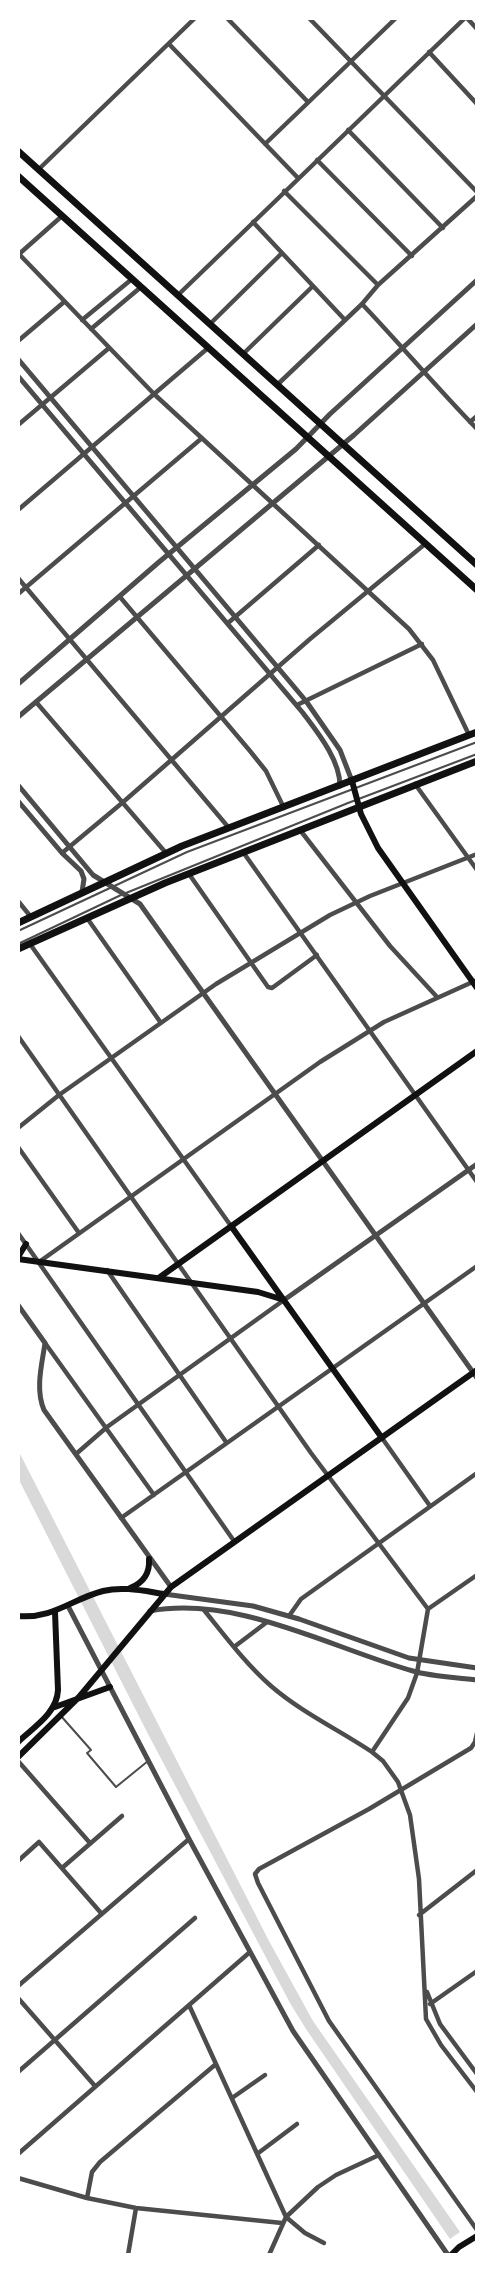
<!DOCTYPE html>
<html>
<head>
<meta charset="utf-8">
<style>
	body { margin:0 }
	#map { position:relative; width:495px; height:2273px; overflow:hidden; background:#fff; font-family:"Titillium Web",sans-serif }
	canvas { display:block }
	.frame { position:absolute; inset:0; border:20px solid #fff; pointer-events:none }
</style>
</head>
<body>
<div id="map">
<canvas width="495" height="2273"></canvas>
<div class="frame"></div>
</div>
<script>
const g = document.querySelector('canvas').getContext('2d');
g.lineJoin = 'round';
function paint(path, color) {
  g.fillStyle = color;
  g.fill(path, 'evenodd');
}
function strokePath(path, color, width, dash) {
  g.strokeStyle = color;
  g.lineWidth = width;
  g.lineCap = dash ? 'butt' : 'round';
  g.setLineDash(dash || []);
  g.stroke(path);
}
const water = new Path2D(`
	M18 1450 269 1941 313 2021 460 2232 450 2239 306 2029 290 2003 148 1734 18 1478Z`);
const service = new Path2D(`
	M126 893 348 803 477 754
	M18 931 187 852 477 742
	M18 944 121 895
	M61 1716 91 1750 87 1753 116 1787 148 1761`);
const minor = new Path2D(`
	M227 18 308 102
	M309 18 477 192
	M467 18 477 29
	M169 44 298 178
	M429 52 477 104
	M348 130 443 228
	M265 144 396 18
	M317 160 412 256
	M39 169 195 18
	M284 191 378 285
	M253 222 345 320
	M19 254 154 394 409 629 433 660 469 735
	M18 255 62 216
	M178 295 465 18
	M362 304C401 345 437 388 477 429
	M82 320 132 279
	M210 324 282 253
	M91 329 141 287
	M18 341 64 302
	M243 354 313 286
	M277 385 362 304 378 285 477 196
	M470 422 477 416
	M18 425 109 348
	M18 510 208 348
	M18 578 229 828
	M18 594 202 438
	M120 597 250 751 266 771 284 808
	M228 623 319 545
	M36 702 166 853
	M297 705 422 644
	M415 784 477 870
	M300 830 390 946 437 997
	M243 852 477 1182
	M62 853 122 803 310 639 425 544
	M189 874 268 987 272 988 317 955
	M18 901 31 917
	M87 918 161 1023
	M30 944 231 1226
	M18 1036 311 1453 428 1609
	M18 1128 59 1095 216 984 330 915 370 896 477 854
	M18 1147 79 1233
	M18 1233 234 1541
	M39 1262 320 1062 384 1022 477 980
	M107 1270 226 1442
	M45 1343 154 1495
	M382 1438 430 1506
	M76 1454 107 1427 284 1300
	M121 1518 477 1266
	M204 1610C225 1636 246 1664 271 1686 301 1712 339 1730 372 1752L383 1761 398 1782 410 1815 419 1879 426 2019 441 2045 477 2092
	M289 1616 301 1599 477 1473
	M234 1647 267 1622
	M477 1733 475 1742 471 1748 369 1809 259 1869 255 1874 258 1883 329 2021 477 2230
	M372 1752 408 1698 417 1673 428 1609 477 1575
	M18 1761 90 1843
	M18 1861 39 1842 101 1913
	M62 1868 122 1816
	M419 1915 477 1870
	M18 1986 189 1839
	M427 1992 440 2024 477 2074
	M18 1998 95 2086
	M430 2004 477 1971
	M189 2005 286 2217 305 2233 324 2243
	M18 2072 195 1918
	M232 2098 265 2075
	M18 2154 250 1952
	M257 2154 297 2124
	M18 2178 87 2198 136 2208 282 2223
	M87 2198 92 2172 100 2162 216 2064
	M128 2255 136 2208
	M269 2255 286 2217 318 2187 336 2175 379 2155`);
const tertiary = new Path2D(`
	M18 359 306 701 340 750 352 781
	M18 376 303 713C318 733 340 760 340 786
	M18 684 159 562 296 449 330 414 477 280
	M18 717 354 435 477 324
	M18 785 93 875 140 904 477 1378
	M18 801 62 853 81 871 84 879 82 892
	M284 1300 477 1164
	M18 1305 45 1343C42 1364 35 1389 44 1410L171 1587
	M164 1594 253 1606 299 1619 409 1658 477 1668
	M68 1606 189 1839 293 2031 448 2255
	M150 1611C237 1595 331 1648 413 1671 433 1677 456 1677 477 1680`);
const secondary = new Path2D(`
	M352 781 361 814 378 848 477 988
	M231 1226 382 1438
	M18 1257 26 1244
	M18 1259 258 1292 284 1300
	M160 1277 477 1051
	M130 1588C143 1583 150 1573 149 1559
	M18 1616C53 1619 72 1599 103 1591 123 1586 144 1591 164 1594
	M55 1707 110 1687
	M18 1742C34 1727 57 1713 58 1690L55 1612
	M18 1757 79 1697 171 1587 477 1370
	M451 2255 459 2247 477 2236`);
const primary = new Path2D(`
	M18 151 477 565
	M18 176 477 590
	M18 923 182 846 477 732
	M18 949 165 883 477 761`);
paint(water, '#d9d9d9');
strokePath(service, '#4c4c4c', 2);
strokePath(minor, '#4c4c4c', 4.5);
strokePath(tertiary, '#4c4c4c', 5);
strokePath(secondary, '#111', 6);
strokePath(primary, '#111', 7);
</script>
</body>
</html>
